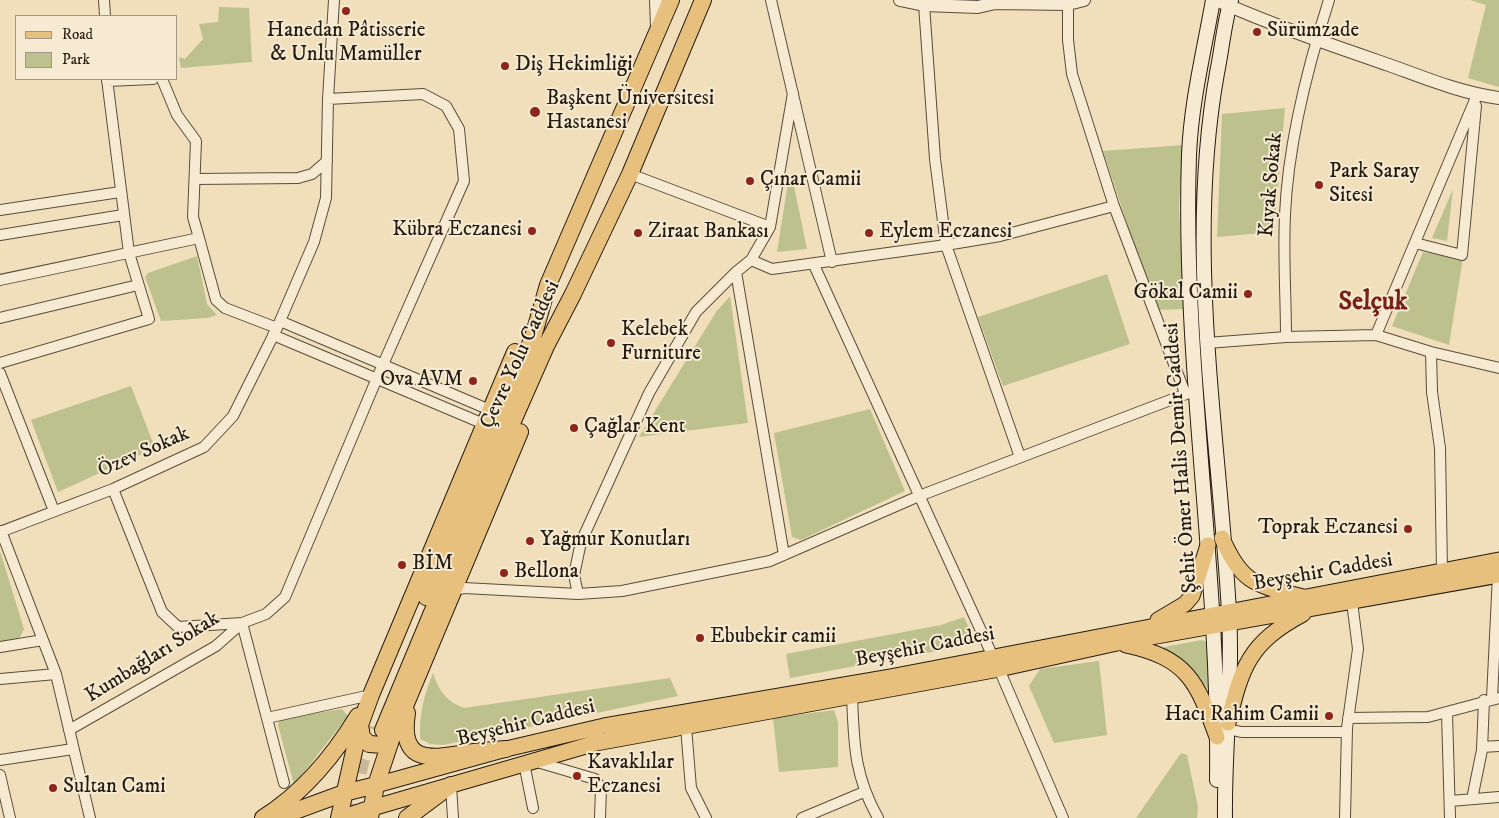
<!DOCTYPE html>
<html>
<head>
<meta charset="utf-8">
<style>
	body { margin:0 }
	#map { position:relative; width:1499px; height:818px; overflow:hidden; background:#f1dfbb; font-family:"IM FELL DW Pica",serif }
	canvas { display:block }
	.legend { position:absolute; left:15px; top:15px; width:162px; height:65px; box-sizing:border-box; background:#f6ead3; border:1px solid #a29885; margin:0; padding:6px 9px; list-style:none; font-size:15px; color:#251c10 }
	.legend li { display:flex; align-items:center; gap:10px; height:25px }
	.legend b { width:25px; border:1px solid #a29885 }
</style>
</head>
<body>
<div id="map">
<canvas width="1499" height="818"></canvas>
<ul class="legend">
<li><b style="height:6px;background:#e8c07e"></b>Road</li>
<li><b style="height:14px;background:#bdc18d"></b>Park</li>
</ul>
</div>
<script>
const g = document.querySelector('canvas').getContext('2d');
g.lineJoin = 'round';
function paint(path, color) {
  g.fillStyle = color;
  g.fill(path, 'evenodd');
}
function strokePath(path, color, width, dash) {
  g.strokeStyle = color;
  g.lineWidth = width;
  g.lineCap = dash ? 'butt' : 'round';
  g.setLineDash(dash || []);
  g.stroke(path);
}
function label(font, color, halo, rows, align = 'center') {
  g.font = font + ' "IM FELL DW Pica",serif';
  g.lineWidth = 4;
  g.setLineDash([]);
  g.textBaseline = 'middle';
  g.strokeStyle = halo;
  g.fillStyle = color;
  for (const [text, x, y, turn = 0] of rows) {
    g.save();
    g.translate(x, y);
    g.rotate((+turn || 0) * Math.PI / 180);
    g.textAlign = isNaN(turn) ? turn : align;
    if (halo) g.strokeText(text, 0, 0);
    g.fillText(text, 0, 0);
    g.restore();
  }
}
const green = new Path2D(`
	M1470 0H1499V87L1468 78 1486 5Z
	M219 7 249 8 252 62 181 68 179 57 185 59 203 39 199 24 218 22Z
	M1285 108 1274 232 1217 237 1222 114Z
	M1183 145 1179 206 1184 309 1156 310 1103 151Z
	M793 181 807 249 777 252 788 182Z
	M1453 189 1447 241 1432 238Z
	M1423 252 1463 258 1449 345 1392 326Z
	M197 256 207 304 217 315 208 318 161 321 145 277 148 273Z
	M1107 274 1130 344 1003 386 978 317Z
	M730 296 748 423 639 437 716 312Z
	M131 386 155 448 58 492 31 420Z
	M870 409 905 491 801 540 792 537 774 433Z
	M0 551 24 629 19 639 0 642Z
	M964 617 976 644 790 678 786 654 941 625Z
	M1202 640 1213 644 1211 693 1190 666 1163 650 1164 647Z
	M1099 661 1107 735 1054 743 1029 686 1040 669Z
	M433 673C439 691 446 701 464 708L670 678 678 696 443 745 430 744 420 739C419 714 424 695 433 673Z
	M342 709 348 716 294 785 278 725 280 719Z
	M834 710 838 722V767L779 772 773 718Z
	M1181 753 1187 755 1198 807 1197 818H1136Z`);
const primaryTunnel = new Path2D(`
	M349 818 361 765 372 726`);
const minor = new Path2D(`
	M104 0 105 16
	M771 0 832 262
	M1068 4V40L1072 74 1114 206 1185 393
	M924 5 935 159 946 245 1020 457
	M162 79 177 115 196 141 193 217 199 238
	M107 81 153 79
	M630 174 770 227
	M195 179 298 178 312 174 327 161
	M0 210 120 192
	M0 235 123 215
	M1415 243 1462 255 1476 106
	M751 260 772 269 946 245 1000 236 1114 206
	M814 265 993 657
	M736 272 784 555
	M0 280 199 238 216 300 225 308 277 328 233 416 204 447 113 489 0 532
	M0 318 138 285
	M280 321 490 410
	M277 328 314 242 326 198 328 99 334 0
	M273 335 484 424
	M1376 335 1477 95
	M1286 337C1286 296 1283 256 1285 215 1288 143 1307 69 1329 0
	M1207 343 1286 337 1376 335 1431 352 1499 368
	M1431 352 1432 392 1440 448 1442 571
	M0 363 149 319 129 253 107 79
	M0 373 54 511
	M113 489 162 612 178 627 242 623 266 614 285 597 377 378 464 181 459 129 446 106 423 94 328 99
	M1 531 56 674 90 818
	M454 590 464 588 578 594 622 591 770 561 919 496 1194 391
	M578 594 574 575 581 542 649 393 696 312 736 272 751 260 770 227 793 93
	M0 647 43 640
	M999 669 1063 818
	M0 679 56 674
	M852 696C854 744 854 775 878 818
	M1492 698 1498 575
	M1447 713 1450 818
	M267 718 371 695
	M1348 718 1428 717 1499 698
	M686 727 691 788 706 818
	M1228 729 1241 732H1346
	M69 730 216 646 242 623 284 783
	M1482 747 1499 746
	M0 760 73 749
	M534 761 595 779 601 788 600 818
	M524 763 533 808
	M0 775 10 818
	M451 785 453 818
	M1472 799 1482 750 1484 700
	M1450 801 1499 797
	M802 818 864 792
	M1345 818 1347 728 1358 649 1352 602`);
const tertiary = new Path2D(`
	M656 0 657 27
	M900 0 924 5 978 7 995 3 1068 4 1084 0
	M1216 0C1272 25 1331 45 1389 65 1425 78 1461 93 1499 98`);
const secondary = new Path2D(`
	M1213 0C1204 51 1191 103 1189 155 1182 364 1220 571 1217 780
	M1225 818C1224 749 1233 680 1229 612 1219 433 1185 251 1217 73 1222 49 1224 23 1231 0`);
const primary = new Path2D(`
	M1222 538C1242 585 1257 585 1303 597
	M1158 620 1185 604 1192 596 1208 545
	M1126 645C1187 658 1197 681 1217 737
	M1228 723C1242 666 1249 643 1303 614
	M376 785 506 749 604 726 891 677 1499 560
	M372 808 596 743 999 669 1117 643 1499 575`);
const trunk = new Path2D(`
	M426 597 533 337 548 285 671 0
	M407 713C399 764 430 759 467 753 480 751 493 750 506 749
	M360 725 362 737 369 744 384 745 392 737
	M383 730 494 464 546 346 573 294 630 174 703 0
	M263 818C303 793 333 757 358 716
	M276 818 344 793 376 785
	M339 818 360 725 371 695 515 352
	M342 818 372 808
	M370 818 376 785 392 737 520 432
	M407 818 451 785`);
const markers = [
	[346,11,5,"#8f2418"],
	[1257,32,5,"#8f2418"],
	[505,66,5,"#8f2418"],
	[535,112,6,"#8f2418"],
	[750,181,5,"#8f2418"],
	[1319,185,5,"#8f2418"],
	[532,231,5,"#8f2418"],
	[638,233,5,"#8f2418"],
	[869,233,5,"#8f2418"],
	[1248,294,5,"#8f2418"],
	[611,343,5,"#8f2418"],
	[473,381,5,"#8f2418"],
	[574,428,5,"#8f2418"],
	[1408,529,5,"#8f2418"],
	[530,541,5,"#8f2418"],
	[402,565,5,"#8f2418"],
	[504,573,5,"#8f2418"],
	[700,638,5,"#8f2418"],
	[1329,716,5,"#8f2418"],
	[577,776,5,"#8f2418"],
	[53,788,5,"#8f2418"]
];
const poiNames = [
	["Hanedan Pâtisserie",346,32,"center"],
	["& Unlu Mamüller",346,56,"center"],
	["Sürümzade",1267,32],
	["Diş Hekimliği",515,66],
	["Başkent Üniversitesi",546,100],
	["Hastanesi",546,124],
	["Park Saray",1329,173],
	["Sitesi",1329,197],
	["Çınar Camii",760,181],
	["Kübra Eczanesi",522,231,"right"],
	["Ziraat Bankası",648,233],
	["Eylem Eczanesi",879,233],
	["Gökal Camii",1238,294,"right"],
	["Kelebek",621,331],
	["Furniture",621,355],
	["Ova AVM",463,381,"right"],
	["Çağlar Kent",584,428],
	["Toprak Eczanesi",1398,529,"right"],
	["Yağmur Konutları",540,541],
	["BİM",412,565],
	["Bellona",514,573],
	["Ebubekir camii",710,638],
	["Hacı Rahim Camii",1319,716,"right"],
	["Kavaklılar",587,764],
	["Eczanesi",587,788],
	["Sultan Cami",63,788]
];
const streetNames = [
	["Kıyak Sokak",1272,185,-85],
	["Çevre Yolu Caddesi",521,355,-65],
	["Özev Sokak",144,453,-24],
	["Şehit Ömer Halis Demir Caddesi",1182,458,-94],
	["Beyşehir Caddesi",1323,573,-10],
	["Beyşehir Caddesi",925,648,-11],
	["Kumbağları Sokak",153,658,-32],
	["Beyşehir Caddesi",526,724,-14]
];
const districtNames = [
	["Selçuk",1373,304]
];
paint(green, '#bdc18d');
strokePath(primaryTunnel, '#c8b899', 15, [15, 8]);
strokePath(minor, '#584d3b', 12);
strokePath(tertiary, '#584d3b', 14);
strokePath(secondary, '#251c10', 16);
strokePath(primary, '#251c10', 17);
strokePath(trunk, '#251c10', 18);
strokePath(minor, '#f6ead3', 10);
strokePath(tertiary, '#f6ead3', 12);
strokePath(secondary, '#f6ead3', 14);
strokePath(primary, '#e8c07e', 15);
strokePath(trunk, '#e8c07e', 16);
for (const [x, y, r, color] of markers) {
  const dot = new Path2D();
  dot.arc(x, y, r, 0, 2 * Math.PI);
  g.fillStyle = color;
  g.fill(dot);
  strokePath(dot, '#f6ead3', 2);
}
label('21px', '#251c10', '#f6ead3', poiNames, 'left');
label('21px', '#251c10', '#f6ead3', streetNames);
label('bold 26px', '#7a1f14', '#f6ead3', districtNames);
</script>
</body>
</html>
